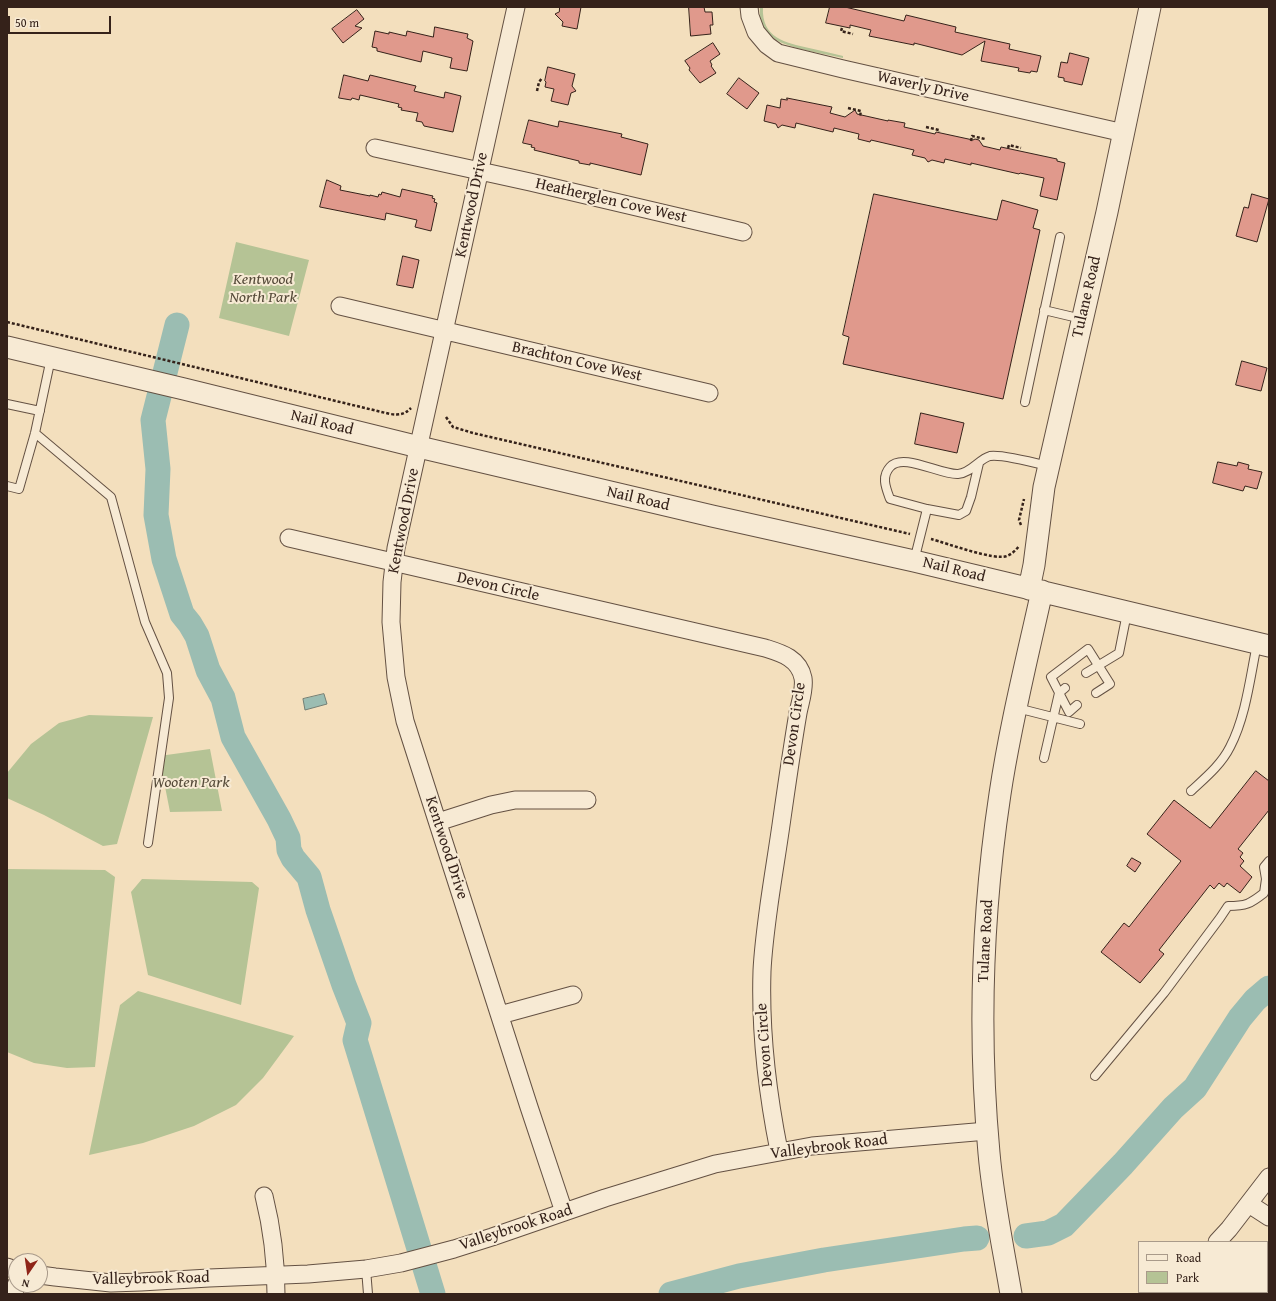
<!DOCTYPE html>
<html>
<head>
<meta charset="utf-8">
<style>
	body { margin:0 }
	#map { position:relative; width:1276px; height:1301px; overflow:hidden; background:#f3dfbd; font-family:"Gentium Book Plus",serif }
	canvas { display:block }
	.frame { position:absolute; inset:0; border:8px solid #35221a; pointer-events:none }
	.legend { position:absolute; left:1138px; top:1241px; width:130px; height:52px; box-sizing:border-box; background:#f7ead4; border:1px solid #a99a8a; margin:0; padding:5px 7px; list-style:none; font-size:12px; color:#35221a }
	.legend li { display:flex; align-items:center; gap:8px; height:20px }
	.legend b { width:20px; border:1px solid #a99a8a }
	.north { position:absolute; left:8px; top:1253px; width:40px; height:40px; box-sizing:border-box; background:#f7ead4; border:1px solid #a99a8a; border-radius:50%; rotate:193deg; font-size:11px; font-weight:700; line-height:16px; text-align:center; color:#35221a }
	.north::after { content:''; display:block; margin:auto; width:14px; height:18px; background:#8f2418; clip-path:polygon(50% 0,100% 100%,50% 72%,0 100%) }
	.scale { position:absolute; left:8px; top:16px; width:103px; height:18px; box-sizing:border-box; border:2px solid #35221a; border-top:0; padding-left:5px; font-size:12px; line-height:14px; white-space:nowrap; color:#35221a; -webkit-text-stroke:3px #f7ead4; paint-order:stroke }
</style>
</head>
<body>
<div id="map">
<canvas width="1276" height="1301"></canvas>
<div class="frame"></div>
<ul class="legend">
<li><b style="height:5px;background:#f7ead4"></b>Road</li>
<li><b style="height:11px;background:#b5c395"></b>Park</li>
</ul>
<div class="north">N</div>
<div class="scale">50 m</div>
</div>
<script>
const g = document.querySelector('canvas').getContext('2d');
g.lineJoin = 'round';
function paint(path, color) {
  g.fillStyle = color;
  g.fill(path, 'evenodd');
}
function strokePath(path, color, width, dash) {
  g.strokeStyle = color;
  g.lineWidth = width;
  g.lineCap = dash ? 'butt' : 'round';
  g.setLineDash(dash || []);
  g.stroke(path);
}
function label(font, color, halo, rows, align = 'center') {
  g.font = font + ' "Gentium Book Plus",serif';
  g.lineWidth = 4;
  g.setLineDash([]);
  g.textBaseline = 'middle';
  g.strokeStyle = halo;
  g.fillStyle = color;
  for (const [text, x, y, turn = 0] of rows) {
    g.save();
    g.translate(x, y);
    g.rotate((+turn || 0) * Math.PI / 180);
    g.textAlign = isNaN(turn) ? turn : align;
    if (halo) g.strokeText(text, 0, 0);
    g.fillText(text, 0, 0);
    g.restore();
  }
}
const green = new Path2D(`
	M760 7H763C761 38 786 43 809 48 821 51 832 53 843 56V58C832 56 820 53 809 51 785 45 757 39 760 7Z
	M236 242 309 260 289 336 219 318Z
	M89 715 153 717 117 844 103 846 44 815 7 798V773L31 744 59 723Z
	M210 749 222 811 170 812 159 756Z
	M7 869 105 870 115 877 95 1067 67 1068 34 1063 7 1052Z
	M142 879 252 882 259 888 241 1005 148 975 131 892Z
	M138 991 294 1036 263 1078 236 1105 194 1126 143 1143 89 1155 120 1005Z`);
const water = new Path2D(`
	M324 694 327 704 305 710 303 699Z`);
const river = new Path2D(`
	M177 325 153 420 158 469 156 515 164 559 182 614 190 624 197 636 208 670 223 698 233 737 279 819 288 838 289 850 293 858 309 877 318 910 344 985 359 1023 355 1040 433 1294
	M1026 1236 1048 1233 1064 1225 1123 1164 1173 1108 1195 1088 1240 1018 1255 1000 1269 988
	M671 1294 739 1276 824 1260 964 1239 977 1238`);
const building = new Path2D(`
	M560 7H581L577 29 562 26 563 22 555 14 559 12Z
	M689 7H704L705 12H712L713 25H710L711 34 691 36Z
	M830 7H845L904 21 906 15 956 27 955 32 1010 44 1009 49 1041 56 1037 72 1031 71 1030 73 1018 71 1019 68 981 61 985 41 962 55 914 43V45L869 36 871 30 850 25V28L826 23Z
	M357 10 364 19 355 26 362 28 343 43 332 29Z
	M435 27 468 34 467 38 473 41 467 71 450 68 452 58 423 51 421 62 377 51V48L372 47 375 31 389 34V32L406 36 407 31 433 37Z
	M713 43 720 54 710 61 712 65 711 66 716 73 700 83 689 70 690 68 685 61Z
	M1070 53 1089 58 1082 85 1064 81V78L1058 77 1061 62 1067 63Z
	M548 67 575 74 572 86 576 91 571 93 568 105 551 101 554 89 545 87 546 82 545 81Z
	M344 75 368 81 370 75 416 86 414 91 444 98 445 92 461 96 453 132 424 126 422 122 416 121 418 113 401 110 402 108 398 107 399 104 360 95 359 100 352 98 351 100 339 98Z
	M739 78 759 93 747 109 727 94Z
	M787 98 832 107 830 113 845 117 855 110 857 114 888 121V120L905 123 904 127 935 134 936 132 973 140 975 139 979 140 983 146 1000 150 1001 147 1057 159V161L1065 163 1057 200 1040 196 1044 178 1020 173 1019 174 971 163V165L945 159 944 163 932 160 928 162 925 158 912 155 914 150 871 140 870 142 858 139 859 134 834 128 833 132 796 123 795 128 782 125 778 128 776 124 764 121 767 105 780 108 781 99 787 100Z
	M529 120 558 127 559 121 622 134 621 137 648 144 641 175 590 163V165L579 163V161L534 150 535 148 531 147 532 145 523 143Z
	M327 180 341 186 340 190 370 196V195L378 197 379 194 381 195 382 192 400 197 402 189 433 196 432 198 435 199 434 202 437 203 431 231 415 227 417 220 386 213 385 220 320 207Z
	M874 194 997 220 1002 200 1038 210 1033 228 1040 230 1003 399 843 364 849 337 843 335Z
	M1252 194 1269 199 1257 242 1236 236 1244 207 1248 208Z
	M403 256 419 260 413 288 397 285Z
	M1242 361 1267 368 1261 391 1236 385Z
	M921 413 964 423 957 453 915 444Z
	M1218 462 1237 466 1238 462 1249 465 1248 469 1262 472 1257 489 1245 486 1243 491 1213 483Z
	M1256 771 1269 781V810L1238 849 1243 853 1240 857 1244 861 1240 866 1252 877 1240 893 1227 883 1224 887 1219 883 1214 889 1210 885 1159 950 1164 954 1140 983 1101 952 1124 923 1129 927 1181 861 1147 834 1174 800 1210 828Z
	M1132 858 1141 863 1135 872 1127 866Z`);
const path = new Path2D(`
	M842 28 841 31 853 34
	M537 91 539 82 542 78
	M848 108 861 111 860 116
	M926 127 939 130V132
	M971 141 972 136 985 139
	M1008 148 1009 145 1021 148
	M7 322 390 414C399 415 404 415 411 408
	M446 417 453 427 473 433 910 534
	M1021 525 1019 520 1024 499
	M931 539C946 543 995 561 1007 556 1012 554 1016 550 1019 546`);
const service = new Path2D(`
	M1044 310 1082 319
	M1025 402 1060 237
	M7 404 40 411
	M35 433 111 497 145 622 167 673 169 698 148 843
	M979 463 971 497 966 511 959 515 927 509 890 499C886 488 881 477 890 467 903 452 940 475 958 474 971 473 979 459 990 456 1001 454 1036 463 1048 466
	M7 486 19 489 35 433 51 358
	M914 561 927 509
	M1086 673 1119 653 1127 613
	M1077 705 1069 712 1051 677 1088 649 1110 684 1096 693
	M1017 708 1080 724
	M1044 758 1059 693 1065 688
	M1191 791C1205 778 1221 765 1230 747 1246 716 1250 678 1257 644
	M1095 1076 1164 993 1220 918 1228 906C1246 906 1250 904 1264 893L1266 879 1264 867 1269 861
	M366 1269 368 1294`);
const minor = new Path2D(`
	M516 7 396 548 392 582 391 622 396 677 405 721 529 1107 564 1212
	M749 7 750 16 756 32 767 45 778 53 843 69 1124 133
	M375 148 530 182 743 232
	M340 306 709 393
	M289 538 765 648C781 653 799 658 803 678 805 689 800 702 798 713 792 748 787 783 782 818 778 847 773 876 769 905 766 927 763 949 762 971 760 1032 767 1091 779 1151
	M438 822 491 805 515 800H587
	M500 1015 573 995
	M264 1196C272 1228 276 1261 276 1294
	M1249 1204 1269 1217
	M1217 1242 1229 1229 1269 1177
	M7 1267 16 1270
	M40 1275 55 1277 111 1283 141 1282 209 1278 308 1274 366 1269 401 1263 454 1249 492 1237 605 1198 715 1164 812 1146 987 1131
	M14 1294 16 1285
	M1161 1294 1164 1292`);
const tertiary = new Path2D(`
	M7 347 184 389 419 447 712 516 914 561 1269 646
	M1029 589 1034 565 1044 487 1107 212 1150 7
	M1011 1294C1003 1247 993 1200 989 1153 978 1033 982 913 1000 794 1010 726 1027 659 1042 591`);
const streetNames = [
	["Waverly Drive",923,87,13],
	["Heatherglen Cove West",611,201,13],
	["Kentwood Drive",472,205,-78],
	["Tulane Road",1087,297,-77],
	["Brachton Cove West",577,362,13],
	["Nail Road",322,423,14],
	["Nail Road",638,499,13],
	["Kentwood Drive",404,521,-79],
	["Nail Road",954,570,14],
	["Devon Circle",498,587,13],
	["Devon Circle",795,724,-82],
	["Kentwood Drive",446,848,72],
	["Tulane Road",986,941,-87],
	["Devon Circle",765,1045,-94],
	["Valleybrook Road",829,1147,-7],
	["Valleybrook Road",516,1228,-18],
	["Valleybrook Road",151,1279,-1]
];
const parkNames = [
	["Kentwood",263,280],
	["North Park",263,298],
	["Wooten Park",191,783]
];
paint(green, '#b5c395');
paint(water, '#9bbdb2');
strokePath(water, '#727f75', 1);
strokePath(river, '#9bbdb2', 25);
paint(building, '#e0998c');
strokePath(building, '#35221a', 1);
strokePath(service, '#645143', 10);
strokePath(minor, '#645143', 19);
strokePath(tertiary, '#645143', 23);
strokePath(path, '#35221a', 2.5, [3, 2]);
strokePath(service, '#f7ead4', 8);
strokePath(minor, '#f7ead4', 17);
strokePath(tertiary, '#f7ead4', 21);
label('16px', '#35221a', '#f7ead4', streetNames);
label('italic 16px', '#554a39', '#f7ead4', parkNames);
</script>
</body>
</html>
